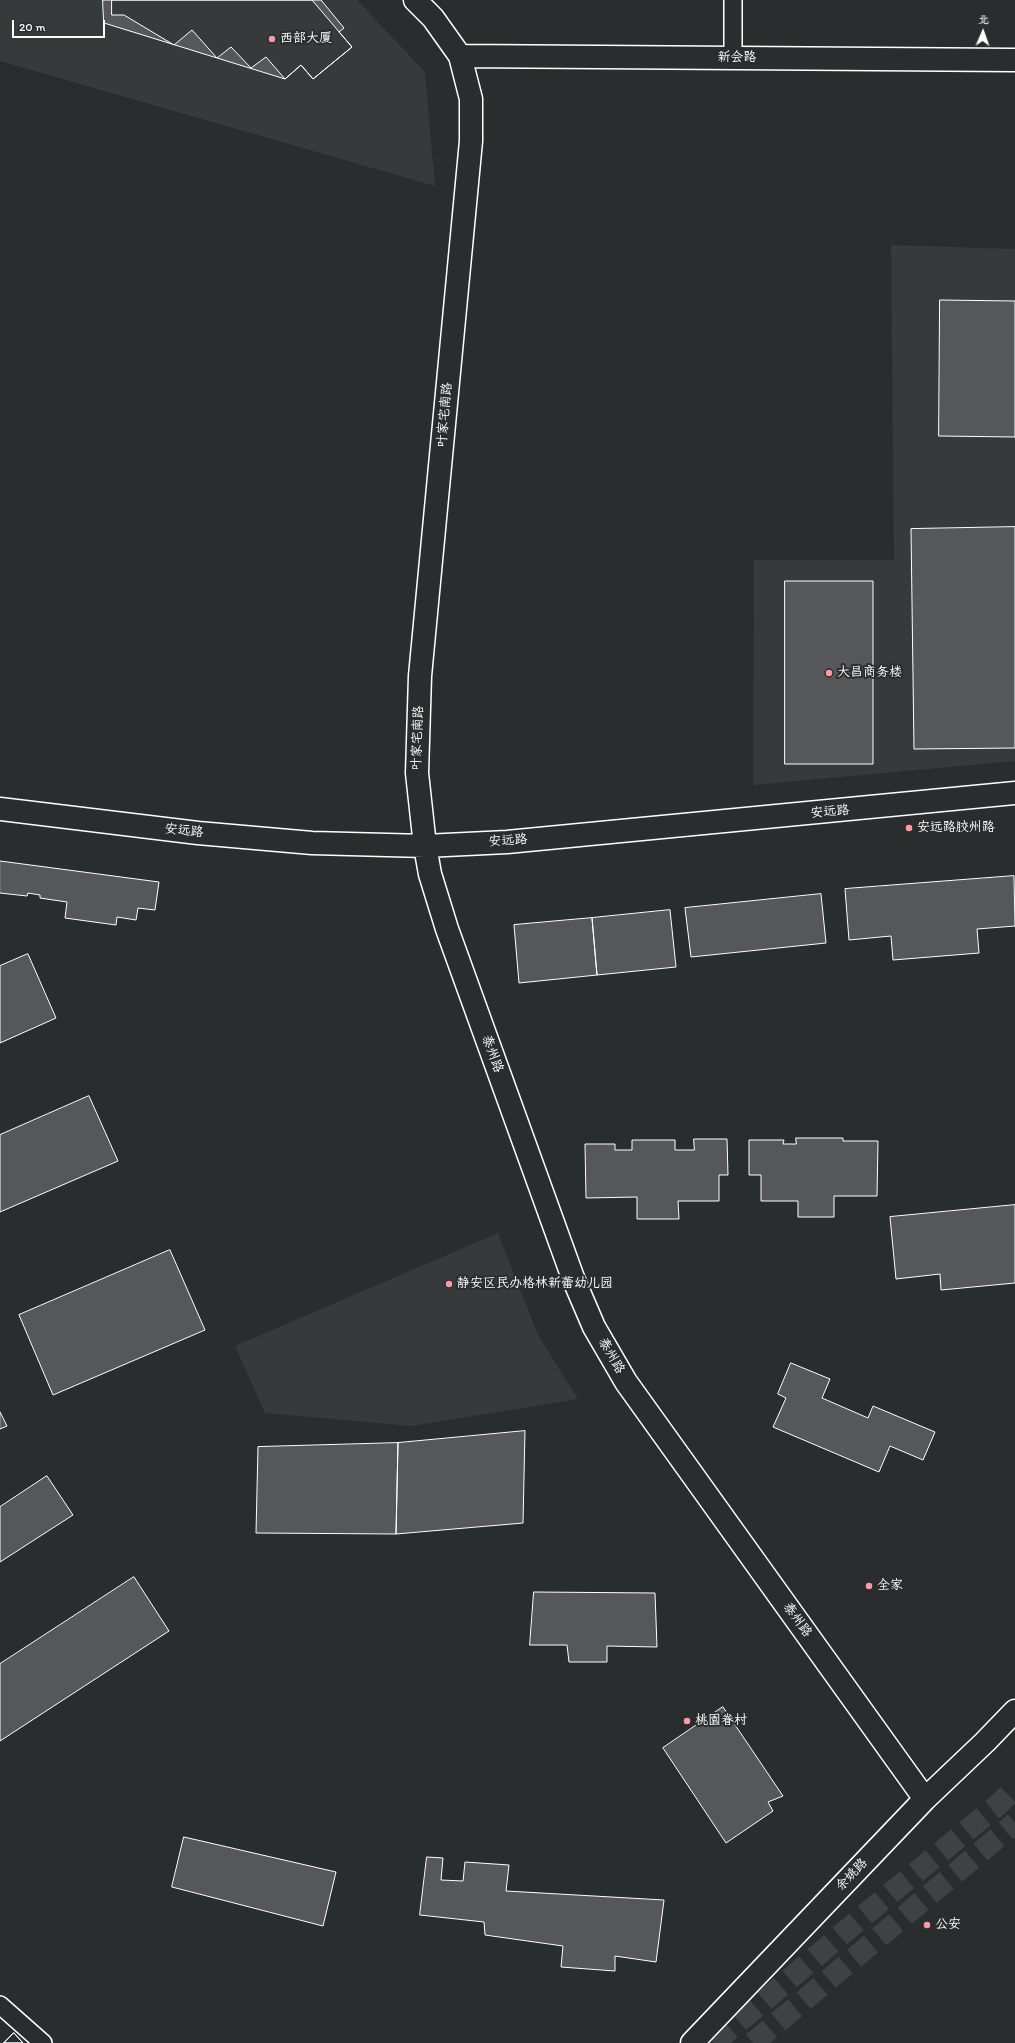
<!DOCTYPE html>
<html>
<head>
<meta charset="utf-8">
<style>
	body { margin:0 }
	#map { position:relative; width:1015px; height:2043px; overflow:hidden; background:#2a2d2e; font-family:Itim,"LXGW WenKai TC",sans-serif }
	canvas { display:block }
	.north { position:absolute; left:963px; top:12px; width:40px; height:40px; -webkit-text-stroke:3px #2a2d2e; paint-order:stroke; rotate:2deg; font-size:11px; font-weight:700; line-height:16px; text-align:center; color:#fff }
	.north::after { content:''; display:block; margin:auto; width:14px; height:18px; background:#fff; clip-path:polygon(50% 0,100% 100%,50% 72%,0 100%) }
	.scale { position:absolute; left:12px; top:20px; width:93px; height:18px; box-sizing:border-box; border:2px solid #fff; border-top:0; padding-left:5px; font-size:12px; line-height:14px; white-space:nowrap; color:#fff; -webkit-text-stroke:3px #2a2d2e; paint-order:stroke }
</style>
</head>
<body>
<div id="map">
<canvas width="1015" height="2043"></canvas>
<div class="north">北</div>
<div class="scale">20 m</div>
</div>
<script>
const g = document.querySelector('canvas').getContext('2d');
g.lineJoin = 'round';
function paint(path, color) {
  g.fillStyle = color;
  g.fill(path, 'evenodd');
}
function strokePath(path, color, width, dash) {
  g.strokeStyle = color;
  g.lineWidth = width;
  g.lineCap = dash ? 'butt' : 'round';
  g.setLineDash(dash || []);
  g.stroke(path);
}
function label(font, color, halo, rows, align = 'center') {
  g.font = font + ' Itim,"LXGW WenKai TC",sans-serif';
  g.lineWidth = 4;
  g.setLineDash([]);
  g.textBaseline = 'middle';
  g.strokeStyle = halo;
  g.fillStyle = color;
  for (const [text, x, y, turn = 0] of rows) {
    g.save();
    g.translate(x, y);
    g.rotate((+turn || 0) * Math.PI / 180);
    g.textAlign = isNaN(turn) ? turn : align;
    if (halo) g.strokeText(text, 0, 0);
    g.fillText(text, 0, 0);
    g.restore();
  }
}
const built = new Path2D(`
	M0 0H357L425 72 435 186 0 61Z
	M891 245 1015 249V761L753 785 754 560H894Z
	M498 1233 538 1335 578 1399 412 1426 265 1413 235 1346Z`);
const building = new Path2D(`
	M103 0H321L344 28 339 32 352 47 313 79 301 65 285 79 104 23Z
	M112 0H312L352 47 313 79 301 65 285 79 266 57 251 68 231 47 217 58 192 30 174 45 124 15H112Z
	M940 300 1015 301V437L939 436Z
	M1015 527V748L914 749 911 529Z
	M785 581H873V764H785Z
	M0 861 159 882 155 910 138 908 136 920 117 917 116 925 65 918 67 902 40 898V895L28 893 27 896 0 893Z
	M1014 876 1015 926 977 929 979 953 893 960 891 936 849 940 845 889Z
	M821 894 826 943 691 957 685 908Z
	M670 910 676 967 597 975 592 918Z
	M592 918 597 975 519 983 514 925Z
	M28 954 56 1018 0 1043V966Z
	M89 1096 118 1161 0 1212V1135Z
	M796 1138H843V1141H878L877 1196H834V1217H798V1201H761V1175H749V1140H784L783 1144H796Z
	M694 1139H727L728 1175H719V1201H678L679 1219H637V1197L586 1198 585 1144H615V1150H632V1140H675V1150H694Z
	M1015 1205V1283L941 1290 940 1274 896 1279 890 1217Z
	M170 1250 205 1330 53 1395 19 1315Z
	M791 1363 830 1379 822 1398 868 1418 873 1406 935 1432 923 1460 890 1446 879 1472 773 1427 786 1398 778 1394Z
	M0 1412 7 1426 0 1429Z
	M525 1431 523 1523 396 1534 398 1443Z
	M398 1443 396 1534 256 1533 258 1447Z
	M47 1476 73 1515 0 1562V1507Z
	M134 1577 169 1631 0 1741V1664Z
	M534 1592 655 1593 657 1647 607 1646V1662H569L567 1645H530Z
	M723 1707 783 1796 768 1802 773 1811 726 1843 663 1748Z
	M184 1837 336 1872 323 1926 172 1887Z
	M427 1857 443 1858 441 1880 463 1881 465 1862 509 1865 506 1891 664 1900 656 1962 615 1956V1971L561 1967 563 1946 485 1935 484 1922 420 1915Z
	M14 2033 23 2043H4Z
	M14 2033 23 2043H4Z`);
const trunkTunnel = new Path2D(`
	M714 2043 880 1902 999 1804 1015 1788
	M753 2043 1015 1823`);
const service = new Path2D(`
	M733 0V58
	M0 2005 43 2043`);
const minor = new Path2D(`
	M415 0 433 18 460 56 471 99V141L420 676 417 773 425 846 430 874 447 929 573 1278 594 1327 626 1382 925 1799
	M460 56 1015 60
	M0 809 198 833 312 843 425 846 507 842 1015 793
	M692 2043 925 1799 985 1742 1015 1711`);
const markers = [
	[272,39,4,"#ff9aa2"],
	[829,673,4,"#ff9aa2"],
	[909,828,4,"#ff9aa2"],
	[449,1284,4,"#ff9aa2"],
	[869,1586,4,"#ff9aa2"],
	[687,1721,4,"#ff9aa2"],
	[927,1925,4,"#ff9aa2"]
];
const poiNames = [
	["西部大厦",280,39],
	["大昌商务楼",837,673],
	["安远路胶州路",917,828],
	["静安区民办格林新蕾幼儿园",457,1284],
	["全家",877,1586],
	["桃園眷村",695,1721],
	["公安",935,1925]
];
const streetNames = [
	["新会路",737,58],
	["叶家宅南路",445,415,-85],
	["叶家宅南路",418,738,-88],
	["安远路",830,812,-5],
	["安远路",184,831,6],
	["安远路",508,841,-4],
	["泰州路",492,1054,70],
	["泰州路",611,1356,60],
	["泰州路",797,1620,54],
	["余姚路",852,1875,-46]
];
paint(built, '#373a3b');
paint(building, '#555758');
strokePath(building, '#fff', 1);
strokePath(trunkTunnel, '#3f4243', 22, [22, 11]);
strokePath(service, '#fff', 20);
strokePath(minor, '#fff', 25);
strokePath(service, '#2a2d2e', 17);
strokePath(minor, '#2a2d2e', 22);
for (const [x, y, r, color] of markers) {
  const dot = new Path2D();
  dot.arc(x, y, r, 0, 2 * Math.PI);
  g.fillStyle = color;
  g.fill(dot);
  strokePath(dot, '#2a2d2e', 1.5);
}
label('13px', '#fff', '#2a2d2e', poiNames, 'left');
label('13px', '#fff', '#2a2d2e', streetNames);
</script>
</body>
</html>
